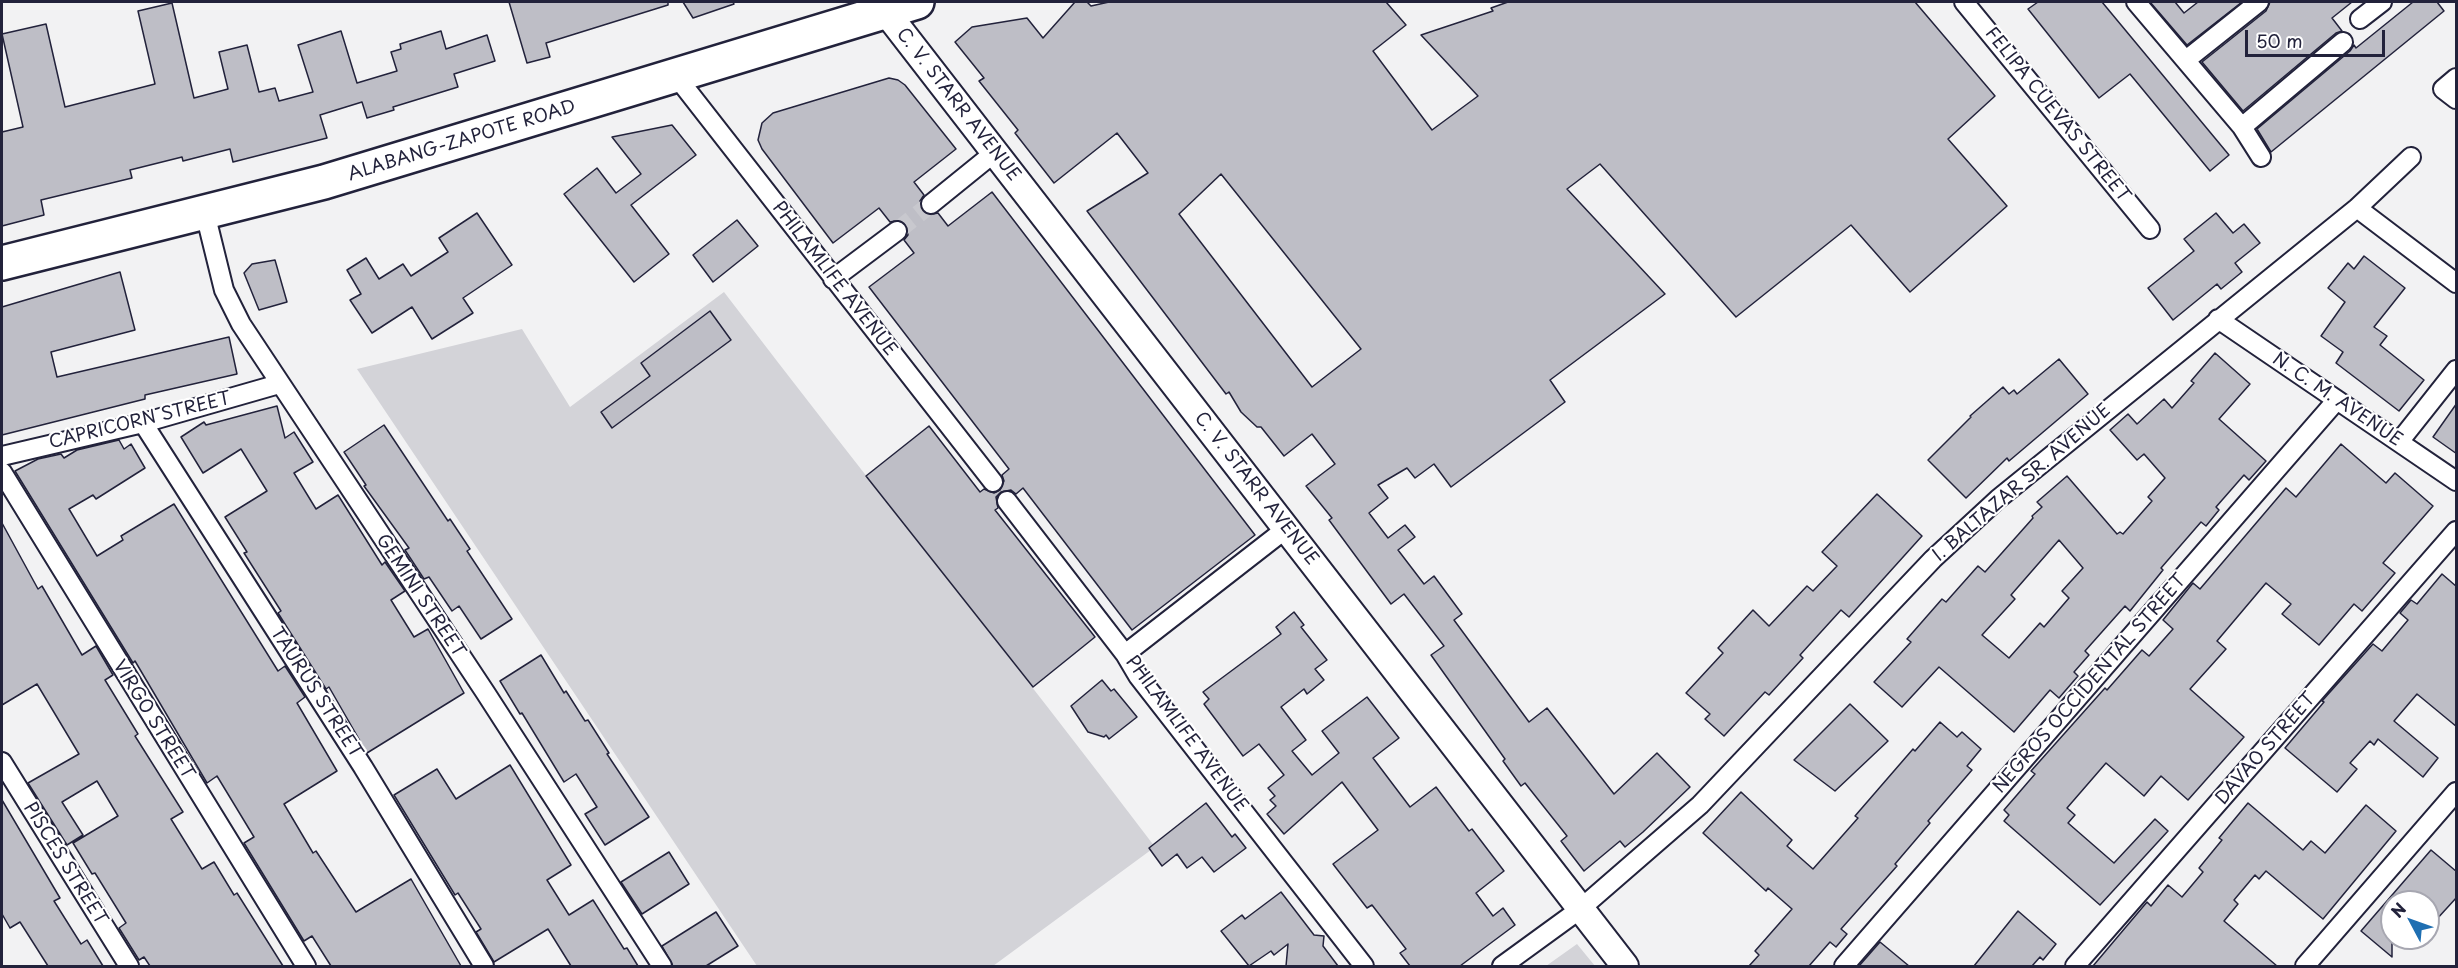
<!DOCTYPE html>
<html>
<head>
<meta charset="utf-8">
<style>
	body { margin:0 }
	#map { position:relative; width:2458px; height:968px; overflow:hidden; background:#f2f2f3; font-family:"Playpen Sans",sans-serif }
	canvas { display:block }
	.frame { position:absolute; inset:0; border:3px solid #22223b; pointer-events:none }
	.north { position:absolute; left:2380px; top:890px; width:60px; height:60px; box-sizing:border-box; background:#fff; border:2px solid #a7a7b1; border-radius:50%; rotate:311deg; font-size:16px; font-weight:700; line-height:24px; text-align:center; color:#22223b }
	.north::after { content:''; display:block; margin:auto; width:21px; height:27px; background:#1f6fb2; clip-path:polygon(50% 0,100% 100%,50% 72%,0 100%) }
	.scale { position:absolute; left:2245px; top:30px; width:140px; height:27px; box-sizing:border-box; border:3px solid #22223b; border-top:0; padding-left:8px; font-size:18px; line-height:21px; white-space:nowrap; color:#22223b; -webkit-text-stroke:4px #fff; paint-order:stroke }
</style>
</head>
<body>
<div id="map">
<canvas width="2458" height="968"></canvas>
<div class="frame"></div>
<div class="north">N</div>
<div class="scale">50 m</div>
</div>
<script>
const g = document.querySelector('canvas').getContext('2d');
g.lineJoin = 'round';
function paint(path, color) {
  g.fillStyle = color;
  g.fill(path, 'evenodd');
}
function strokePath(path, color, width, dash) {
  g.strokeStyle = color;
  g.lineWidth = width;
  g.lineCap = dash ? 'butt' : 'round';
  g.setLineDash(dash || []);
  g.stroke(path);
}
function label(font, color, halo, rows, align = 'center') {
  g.font = font + ' "Playpen Sans",sans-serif';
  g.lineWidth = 4.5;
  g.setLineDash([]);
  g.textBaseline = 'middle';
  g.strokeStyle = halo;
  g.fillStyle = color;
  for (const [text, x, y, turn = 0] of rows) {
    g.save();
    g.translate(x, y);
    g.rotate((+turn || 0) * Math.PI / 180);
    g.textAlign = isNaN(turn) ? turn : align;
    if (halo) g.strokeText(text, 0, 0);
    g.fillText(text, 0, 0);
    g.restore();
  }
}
const green = new Path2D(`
	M724 292C866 479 1014 660 1155 847L993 966H757L357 369 522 329 570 407Z
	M1577 944 1595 966H1546Z`);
const building = new Path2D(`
	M509 2H668V5L546 43 550 57 527 63Z
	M683 2H733L734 4 693 18Z
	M1075 2H1087L1091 6 1109 2H1386L1406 25 1373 51 1432 130 1478 96 1421 35 1493 11 1491 8 1508 2H1915L1995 96 1948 139 2007 206 1910 292 1851 225 1736 317 1600 164 1567 189 1665 294 1550 380 1565 402 1451 487 1434 464 1415 478 1407 468 1378 485 1388 498 1369 513 1388 538 1405 525 1415 537 1398 550 1424 584 1434 576 1462 614 1454 620 1529 722 1547 708 1614 794 1657 753 1690 787 1643 832 1625 847 1620 841 1584 871 1561 841 1567 836 1525 783 1521 786 1503 761 1505 759 1431 655 1444 646 1404 594 1391 604 1329 520 1332 518 1306 486 1335 464 1312 434 1284 456 1261 427H1257L1241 412 1229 392 1226 394 1087 211 1148 173 1117 133 1054 183 1015 133 1018 130 979 81 984 78 955 42 972 27 1027 18 1043 38ZM1221 174 1361 349 1312 387 1179 214Z
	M2038 2H2102L2229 155 2210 171 2130 74 2099 98 2028 9Z
	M2150 2H2175L2184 13 2198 2H2242L2187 45Z
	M2270 2H2352L2332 18 2342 31 2336 33 2243 111 2202 62 2266 11Z
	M2413 2H2437L2444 11 2271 152 2257 129 2350 51 2354 45 2356 48Z
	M172 3 194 98 228 89 219 52 247 45 259 92 275 88 279 101 313 92 298 45 341 31 357 83 397 71 391 52 401 49 400 44 441 31 446 49 487 35 495 61 454 74 458 87 393 107 394 110 367 118 362 102 320 115 327 138 233 162 230 149 183 161 182 157 130 170 132 178 41 200 44 215 2 226V132L23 127 2 34 46 24 65 107 155 84 138 11Z
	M889 78 898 80 905 85 956 149 914 182 924 195 920 201 922 211 928 215 938 213 948 226 992 192 1255 535 1132 630 1023 488 1016 494 1011 490 1001 492 996 497 998 508 995 510 1095 637 1033 687 866 476 929 426 980 492 984 489 994 493 1000 490 1004 481 1002 475 1009 469 869 287 914 253 904 240 908 235 906 225 901 220 890 222 879 208 833 243 762 149 758 140 762 123 773 113Z
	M672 125 696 155 631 205 669 254 634 282 564 194 597 168 616 193 641 174 612 137Z
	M477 213 512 265 463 298 473 313 432 339 412 307 372 333 350 300 361 294 347 270 366 258 379 279 403 264 411 276 448 252 439 238Z
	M2216 213 2233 233 2244 224 2260 243 2235 263 2242 272 2221 289 2217 284 2173 320 2148 288 2194 251 2184 239Z
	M737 220 758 246 713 282 693 255Z
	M2364 256 2405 288 2374 327 2387 336 2380 345 2424 380 2399 411 2336 363 2343 352 2321 336 2345 302 2328 288 2348 263 2354 269Z
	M275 260 287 302 259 310 244 273 252 264Z
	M120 272 135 330 51 352 57 377 229 337 237 374 145 395V399L2 435V307Z
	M710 311 731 340 612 428 601 412 650 376 641 363Z
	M2215 353 2250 384 2219 419 2266 461 2249 480 2244 475 2216 507 2219 510 2206 526 2201 522 2161 568 2163 570 2130 611 2125 606 2085 651 2089 655 2074 672 2078 676 2059 698 2050 690 2014 732 1939 667 1902 707 1874 682 1911 642 1907 639 1942 599 1946 602 1978 566 1985 572 2033 518 2032 516 2042 507 2037 502 2067 476 2117 534 2120 532 2123 534 2152 501 2148 497 2165 478 2144 454 2137 460 2110 430 2128 414 2137 424 2164 399 2172 408 2194 383 2191 381ZM2059 540 2083 568 2062 591 2069 598 2044 627 2040 623 2009 658 1982 635 2015 599 2011 595Z
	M2059 359 2088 394 2009 461 2007 458 1966 498 1928 460 1971 417 1970 416 2003 387 2009 394 2014 390 2017 394Z
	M2457 403V454L2433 437Z
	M277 406 285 438 294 432 313 462 294 473 316 509 338 495 382 565 385 562 405 591 391 600 414 637 428 629 464 693 367 753 329 687 326 689 278 613 281 611 244 553 247 552 225 517 267 491 241 449 203 473 181 437 204 422 206 425Z
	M384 425 448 521 450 519 470 549 467 551 512 619 481 639 459 606 452 611 429 577 424 579 405 550 409 548 364 486 366 485 344 452Z
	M119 440 124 449 131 444 145 468 96 499 93 495 69 509 97 556 123 540 121 536 174 504 278 671 285 666 305 697 297 703 337 771 284 804 313 853 316 851 356 912 411 879 461 966H331L312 936 304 941 244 843 254 837 217 776 207 783 135 661 133 663 15 471 38 459 61 454 64 458 77 450Z
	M2341 444 2386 483 2395 473 2433 506 2383 563 2395 573 2362 611 2354 604 2319 645 2282 614 2291 604 2266 583 2217 641 2226 649 2190 689 2244 737 2188 800 2161 776 2144 796 2106 763 2067 808 2075 815 2068 823 2114 863 2155 819 2168 831 2100 905 2004 821 2009 815 2004 810 2035 774 2031 771 2105 688 2107 690 2142 650 2149 656 2173 629 2163 620 2193 583 2200 589 2286 488 2296 497Z
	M1877 494 1922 536 1849 617 1841 610 1800 655 1803 658 1769 695 1765 692 1724 736 1705 719 1710 714 1686 693 1723 653 1718 648 1753 610 1769 626 1807 586 1813 591 1837 566 1822 552Z
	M2 523 38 589 42 586 82 655 96 646 113 675 105 680 138 734 135 736 183 812 171 819 202 869 214 862 234 895 237 893 283 966H150L144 957 139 960 119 928 126 923 95 873 92 874 73 843 118 816 97 781 62 802 83 835 67 845 28 783 79 754 37 684 2 705Z
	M2442 574 2457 587V727L2417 694 2394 721 2438 758 2423 777 2378 739 2374 745 2370 741 2350 763 2357 769 2337 792 2285 748 2324 702 2322 701 2373 644 2382 651 2408 620 2400 613 2411 600 2417 604Z
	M1294 612 1304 625 1301 627 1327 660 1315 669 1324 680 1307 694 1304 689 1281 707 1306 740 1292 751 1312 775 1339 753 1322 731 1367 697 1399 738 1373 758 1410 807 1436 787 1469 831 1472 829 1504 871 1476 893 1493 916 1503 908 1515 925 1460 966H1410L1400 953 1406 949 1372 905 1367 908 1333 864 1378 830 1342 782 1284 834 1267 814 1276 806 1270 800 1275 796 1268 788 1284 775 1259 744 1243 756 1204 704 1209 699 1203 692 1281 634 1276 627Z
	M541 655 564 693 566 691 585 721 588 720 609 753 607 754 649 817 605 845 585 814 597 807 576 774 564 782 522 713 520 714 500 681Z
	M1102 680 1111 691 1114 689 1137 717 1109 739 1106 735 1104 737 1088 732 1071 706Z
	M1850 704 1888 741 1835 791 1794 760Z
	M1940 722 1957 737 1962 732 1981 749 1967 766 1972 770 1928 821 1930 823 1895 864 1897 866 1841 929 1847 934 1836 947 1830 942 1809 966H1749L1759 955 1755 951 1792 909 1768 888 1766 891 1703 833 1741 792 1792 840 1787 846 1813 869 1858 818 1855 816 1913 749 1915 751Z
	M510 765 571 865 547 880 569 915 593 900 624 949 627 948 638 966H571L548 929 494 962 476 932 481 929 458 893 455 895 394 795 437 769 456 799Z
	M2 800 60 898 54 901 81 944 87 940 103 966H48L20 922 10 928 2 914Z
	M1206 803 1232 837 1235 834 1246 848 1214 872 1202 857 1187 868 1177 854 1162 866 1149 848Z
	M2248 803 2303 850 2311 841 2325 853 2366 805 2396 831 2323 919 2266 871 2259 879 2255 875 2234 900 2238 904 2224 921 2277 966H2093L2147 902 2151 906 2168 885 2182 897 2203 872 2199 868 2222 840 2219 838Z
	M2431 850 2457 872V897L2436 920 2428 913V902H2392V957L2361 931Z
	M669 852 689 884 642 914 621 882Z
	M1281 892 1314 935 1324 936 1323 946 1338 966H1286L1288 944 1274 955 1271 951 1249 966 1221 931 1242 915 1245 919Z
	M2018 911 2056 944 2043 960 2040 957 2032 966H1974Z
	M716 912 738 946 706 966H673L662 946Z
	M1880 942 1909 966H1859Z`);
const streetTunnel = new Path2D(`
	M897 231 931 204`);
const street = new Path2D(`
	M1964 2 2150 229
	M2136 2 2242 127 2261 157
	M2360 19 2382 2
	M2186 60 2259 2
	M676 76 993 482
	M2456 78 2443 89 2456 99
	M2242 127 2343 42
	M931 204 994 153
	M2357 208 2456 283
	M205 213 224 290 241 324 485 692 662 966
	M833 279 897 231
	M2218 319 2456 481
	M143 423 363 767 484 966
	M2399 442 2456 370
	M2 456 143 423 279 384
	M2 472 306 966
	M1007 501 1125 654 1138 676 1364 966
	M1125 654 1287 528
	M2 762 129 966
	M1502 966 1579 910 1700 805 1933 559 1998 499 2357 208 2411 157
	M1844 966 2336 401
	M2075 966 2456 531
	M2305 966 2456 792`);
const secondary = new Path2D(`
	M886 12 1625 966`);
const highway = new Path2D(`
	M2 263 324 182 917 2`);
const streetNames = [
	["C. V. STARR AVENUE",958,105,52],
	["FELIPA CUEVAS STREET",2057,115,51],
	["ALABANG-ZAPOTE ROAD",462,141,-17],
	["PHILAMLIFE AVENUE",834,279,52],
	["N. C. M. AVENUE",2337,400,34],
	["CAPRICORN STREET",140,421,-14],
	["I. BALTAZAR SR. AVENUE",2022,483,-41],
	["C. V. STARR AVENUE",1256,489,52],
	["GEMINI STREET",420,596,56],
	["NEGROS OCCIDENTAL STREET",2090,684,-49],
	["TAURUS STREET",316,693,57],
	["VIRGO STREET",153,720,58],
	["PHILAMLIFE AVENUE",1186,734,53],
	["DAVAO STREET",2266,749,-49],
	["PISCES STREET",65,864,58]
];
paint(green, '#d3d3d8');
paint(building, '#bebec6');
strokePath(building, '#22223b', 1.5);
strokePath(streetTunnel, '#c8c8ce', 18, [18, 9]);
strokePath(street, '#22223b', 22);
strokePath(secondary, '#22223b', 30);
strokePath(highway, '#22223b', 38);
strokePath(street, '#fff', 18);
strokePath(secondary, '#fff', 26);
strokePath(highway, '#fff', 33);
label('18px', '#22223b', '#fff', streetNames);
</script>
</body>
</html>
